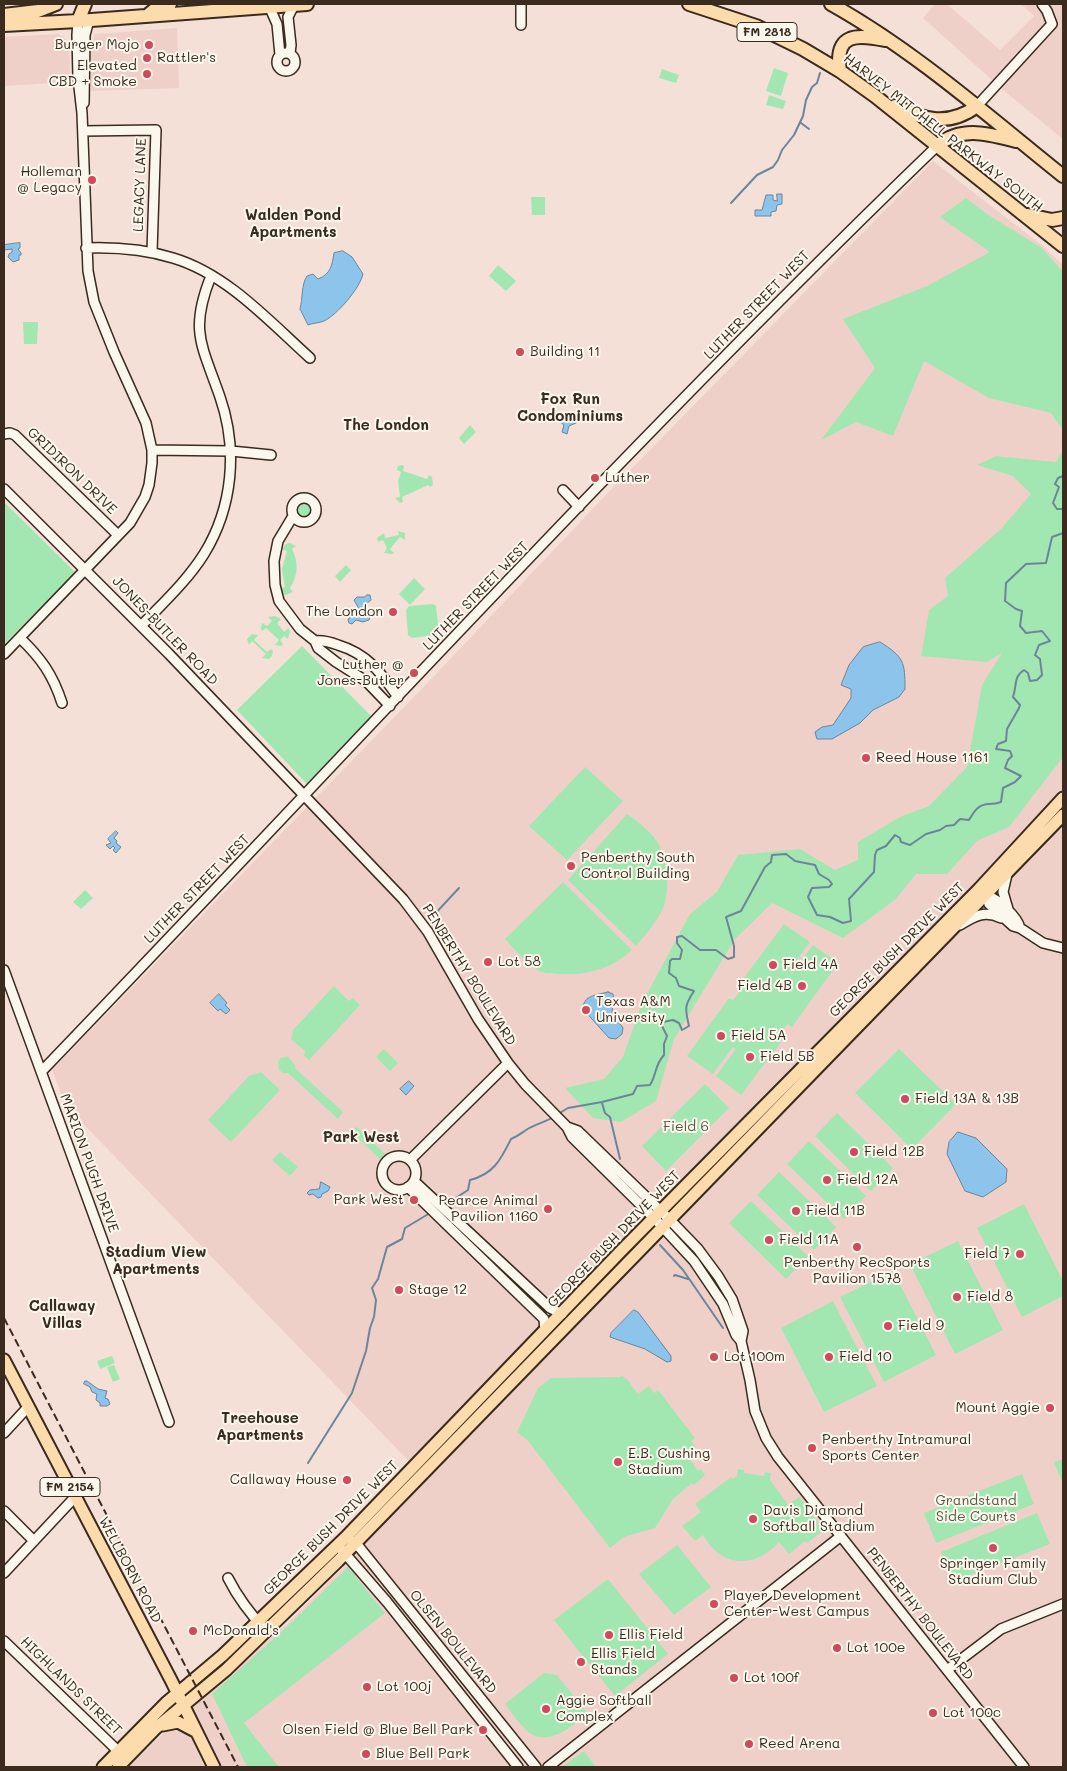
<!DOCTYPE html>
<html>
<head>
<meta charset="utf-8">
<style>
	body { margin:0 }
	#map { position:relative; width:1067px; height:1771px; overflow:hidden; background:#f4e0d7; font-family:Mali,sans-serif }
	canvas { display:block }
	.frame { position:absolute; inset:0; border:5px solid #3b2a1e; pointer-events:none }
</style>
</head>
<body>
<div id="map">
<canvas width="1067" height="1771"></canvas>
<div class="frame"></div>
</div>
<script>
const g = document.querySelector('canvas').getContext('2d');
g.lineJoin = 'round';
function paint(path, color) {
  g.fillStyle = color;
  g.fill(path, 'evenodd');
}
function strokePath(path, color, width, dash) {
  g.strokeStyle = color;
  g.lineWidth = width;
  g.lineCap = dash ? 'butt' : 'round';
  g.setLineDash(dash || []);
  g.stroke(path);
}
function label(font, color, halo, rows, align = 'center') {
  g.font = font + ' Mali,sans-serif';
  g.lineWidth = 4;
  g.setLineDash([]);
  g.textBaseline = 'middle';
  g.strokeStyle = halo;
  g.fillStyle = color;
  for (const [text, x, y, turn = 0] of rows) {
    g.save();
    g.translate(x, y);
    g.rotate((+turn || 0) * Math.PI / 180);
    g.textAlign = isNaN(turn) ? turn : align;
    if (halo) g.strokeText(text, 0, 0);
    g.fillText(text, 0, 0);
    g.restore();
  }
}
const built = new Path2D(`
	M935 4H947L1000 50 1034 16 1021 4H1063V139L1003 90 923 18Z
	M177 28 179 88 91 91V46L95 34Z
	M59 34 69 42 70 82 4 86V37Z
	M933 161 1044 247 1063 265V1767H128L209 1690 289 1622 347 1564 368 1537 426 1479 66 1106 52 1070 437 673 602 499Z`);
const green = new Path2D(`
	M774 68 788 73 781 96 766 91Z
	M662 69 679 75 676 83 659 78Z
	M769 95 786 101 783 109 766 105Z
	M531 197H545V215H532Z
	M966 198 990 216 1042 248 1063 272V430L1051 413 989 398 924 361 893 436 856 422 821 440 875 368 843 319 927 286 990 252 940 217Z
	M498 265 516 281 506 291 489 276Z
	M23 322H38L37 344H24Z
	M470 425 476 432 464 444 459 438Z
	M1063 449V757L1009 827 977 841 947 874H916L896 899 843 938 772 903 735 939 674 1039 656 1101 621 1122 593 1118 565 1088 604 1079 623 1057 642 1003 690 914 717 892 738 855 800 849 835 870 858 860V842L900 817 929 806 967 767 982 685 1002 653 987 662 921 656 929 610 948 596 945 578 1002 528 1031 494 1013 476 977 465 996 456 1056 462Z
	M402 465 404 466 403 471 427 479 429 475 432 477 433 485 430 487 428 485 402 497 403 502 400 503 395 498 400 497 398 481 401 472 397 470 398 466Z
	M4 502 76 573 4 644Z
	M295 511a8 8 0 1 1 16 0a8 8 0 1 1-16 0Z
	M398 531 405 533V540L400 537 390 549 394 553 392 554 384 553 387 548 383 540 378 542 377 538 384 533 385 538 399 535Z
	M290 543 296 546 292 549C299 562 298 576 290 588L293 592 286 595 282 593 280 589 285 587 282 569 287 551 282 549 286 544Z
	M346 565 351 570 340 582 335 576Z
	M414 578 425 589 410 605 399 594Z
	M433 604 436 606 439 632 436 635 412 638 408 635 406 610 409 606Z
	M275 616 281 619 277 623 284 632 288 628 290 631 288 639 284 636 280 640 283 644 281 646 275 645 279 640 266 628 262 631 261 629 262 623 267 626 272 621 268 617Z
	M252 634 258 635 254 640 267 652 271 649 273 651 272 656 269 659 262 658 266 654 252 641 249 645 247 639Z
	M302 646 372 717 307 784 237 710Z
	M585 767 623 801 567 860 529 826Z
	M627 814C637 821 649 830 656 840 667 857 671 890 663 908 657 922 646 934 636 946L568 880Z
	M563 882 632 950C612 969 585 976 558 974 553 973 547 974 542 972 532 969 512 947 505 939Z
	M85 890 93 898 81 909 73 902Z
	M784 924 810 942 789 971 792 972 813 945 838 963 792 1027 787 1024 780 1035 784 1038 741 1095 716 1076 736 1049 733 1047 713 1074 687 1056 729 998 733 1000 741 990 737 987Z
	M334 986 349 1001 353 998 360 1005 309 1060 304 1056 305 1051 291 1039 293 1030Z
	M384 1049 398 1063 390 1071 376 1057Z
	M899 1049 956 1104 912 1149 855 1093Z
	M287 1056 296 1066 295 1068 343 1112 338 1119 288 1073H283L279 1070 278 1063 280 1058Z
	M261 1072 280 1090 231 1142 208 1120 249 1076Z
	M705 1084 729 1108 666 1171 642 1146Z
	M837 1113 893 1168 871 1191 815 1136Z
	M357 1127 387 1156 382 1161 351 1131Z
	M809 1141 866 1196 844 1219 787 1164Z
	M280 1152 298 1167 290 1176 272 1160Z
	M779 1172 836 1227 814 1250 757 1195Z
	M751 1201 808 1256 786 1279 729 1223Z
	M1024 1204 1063 1281V1296L1022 1317 977 1228Z
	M958 1241 1003 1330 955 1354 910 1264Z
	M893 1271 936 1355 884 1382 840 1297Z
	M833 1301 877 1386 824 1412 781 1328Z
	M112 1356 115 1363 100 1369 97 1361Z
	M114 1365 120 1379 113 1382 107 1367Z
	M622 1375 625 1379 626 1378 638 1394 649 1386 654 1393 658 1390 695 1438 691 1441 696 1447 687 1455 698 1471 701 1469 705 1475 694 1485 692 1483 673 1499 655 1528 624 1537 610 1548 528 1441 517 1432 538 1388 551 1378 620 1377Z
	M1063 1459V1458V1484L1054 1462Z
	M738 1469 744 1470V1473L764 1476 765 1472 771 1473 770 1480 788 1505 799 1497 824 1530 807 1543 805 1541 789 1554 779 1542C755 1569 721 1568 703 1535L695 1541 682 1526 701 1512 695 1504 731 1477 733 1479 737 1476Z
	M1022 1474 1034 1504 936 1543 924 1513Z
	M1037 1513 1050 1544 952 1582 941 1552Z
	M677 1545 711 1587 674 1615 639 1574Z
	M348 1567 385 1613 244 1723 279 1767H247L212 1694 292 1622Z
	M608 1579 668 1654 615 1696 554 1620Z
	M544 1673 557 1675 588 1714C571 1727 545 1750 525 1729 517 1721 511 1712 505 1704Z
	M584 1751 596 1767H562Z`);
const water = new Path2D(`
	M777 194H782V204L777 205 776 211 771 212V216H755V210H762L766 195H773V200L777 201Z
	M20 243V248L18 249 21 253V255H19V260L13 262 8 257 9 254 12 252V249L4 250V245Z
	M343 251 352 257 363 274C360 288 337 315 324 321 319 323 313 323 308 325L300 309C303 298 301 285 307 276L313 274 318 279C331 274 332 265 334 253Z
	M559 416H565L568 421 575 419 576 423 569 426 567 434 562 432 564 425 559 421Z
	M367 595H370L371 600 366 604V607L371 614 369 620 363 622 356 620 352 624 349 623 348 620 349 618 358 615 359 609 354 600 357 597H364Z
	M880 642C904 657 905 662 905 689L899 697 873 710 860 723 832 739H817L815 732 822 727 833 725 851 698V689L841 685 849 665 863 647Z
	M116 831 118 833 114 838 117 841 116 843 121 847 116 853 113 850 115 848 113 846 110 849 106 845 111 843 108 839Z
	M608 992 613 994C616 1002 609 1011 614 1019 617 1022 621 1024 623 1028L622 1034 616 1039 609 1038 583 1009C583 995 597 995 608 992Z
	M219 994 227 1003 225 1005 230 1010 226 1014 220 1009 218 1011 210 1003Z
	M409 1081 414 1086 406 1095 400 1089Z
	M958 1132 976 1138 1007 1169 1006 1182 983 1197 965 1191 947 1154 949 1142Z
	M321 1182 330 1187 328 1191 322 1194 321 1197 318 1198 313 1194 309 1195 307 1193 310 1190 319 1189Z
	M634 1310 638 1312 671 1356V1361L667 1362 645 1349 610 1337 611 1333Z
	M85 1381H87L98 1389 107 1391 105 1398 108 1399 110 1404 107 1406H100V1403L96 1400 97 1394 92 1392 90 1387 84 1384Z`);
const stream = new Path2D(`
	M801 123 809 129
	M731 203 757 175 773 167 778 160 782 150 794 135 803 116 806 100 812 87 817 83 820 73
	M1063 476 1058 478 1055 484 1059 487 1053 503 1057 509H1063
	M433 916 459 888
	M602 1103 605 1113 610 1117 620 1159
	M558 1114 568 1108 602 1102 633 1094 637 1086 650 1085C657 1074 654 1066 664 1055V1044L667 1036 661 1024 663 1022 673 1020 679 1023 682 1030 689 1026C685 1009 684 1006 694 991L679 986 676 978 669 973 670 961 672 959H680L682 950 677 943V937L682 936 700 950H716L728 959 734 957V946L726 917 741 911 765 867 771 862 772 855 786 854 795 861 815 865 819 874 829 880 832 884 829 887 812 888 808 897 817 915 830 917 843 923 851 921 849 899 874 872 875 855 877 850 886 846 895 835 900 838 901 842 910 845 926 834 940 830 946 826 954 825 960 819 969 820C974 812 978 804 989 804 994 804 996 804 1001 802L1003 788 1015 782 1021 776 1005 768 1008 760 1012 756 1010 751 996 749 998 744 1006 741 1007 729 1019 708 1020 705 1013 697C1017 686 1013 677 1024 670L1028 673 1030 681 1037 680 1042 675 1040 659 1035 655 1039 645 1050 641 1042 631 1026 633 1020 626 1022 611 1016 609 1005 601 1006 583 1026 564 1046 563 1052 537 1063 533
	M445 1205 468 1190 470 1180C494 1174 501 1159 511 1139 518 1136 520 1134 526 1130 533 1125 545 1122 554 1117
	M660 1245 683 1270 723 1328
	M674 1276 675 1275 688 1279
	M308 1463 352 1393 366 1351 370 1328 374 1317 376 1300 372 1288 378 1279 387 1247 402 1239 405 1228 430 1213`);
const minor = new Path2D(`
	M521 4V25
	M269 6 277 24 280 55
	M277 62a9 9 0 1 1 18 0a9 9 0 1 1-18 0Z
	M290 53 291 45 288 17 294 5
	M84 103 85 35 89 20
	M977 106 1052 24 1047 11 1042 4
	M83 131 156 130 152 252
	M86 248C115 247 144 249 173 258 227 274 269 321 310 358
	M4 434 10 433 15 435 118 535
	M152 450 231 451 271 455
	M4 489 169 654 403 899 428 932 478 1019 508 1063 525 1084 567 1127 572 1137 655 1219 694 1261 723 1304 736 1335 741 1341
	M563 490 579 507
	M292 510a12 12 0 1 1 24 0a12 12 0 1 1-24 0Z
	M293 516 278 541 274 561 275 585 279 601 300 629 315 641 318 648 336 662 366 681 390 706
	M141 626C163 603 187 581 204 554 233 507 238 449 220 397 202 345 189 331 211 276
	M20 638C41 658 53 675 62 703
	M315 641C323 640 330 642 338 645 368 654 381 673 398 697
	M4 654 130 523 145 497 149 485 152 463V450L146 423 114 352 94 302 88 271 82 113 78 78 77 35 78 21
	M1007 874 1003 892 1008 909
	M983 892 986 895 989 904 1013 926 1020 928 1043 943 1063 948
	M986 895C998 899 1017 916 1020 928
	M960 925C974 916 985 910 1001 918
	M4 970 169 1422
	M41 1072C339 762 628 444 937 146
	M567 1127 578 1131 670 1220 698 1249 718 1276 732 1299 743 1331 741 1341 750 1380 755 1411 766 1438 778 1457 1024 1767
	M382 1173a17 17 0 1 1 34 0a17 17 0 1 1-34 0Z
	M410 1160 508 1063
	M414 1181 550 1308 562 1314
	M408 1187 544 1319 545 1331
	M4 1433 28 1407
	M4 1511 34 1541
	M352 1541 360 1548 536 1767
	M341 1549 387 1602 518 1767
	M4 1573 75 1497
	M228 1578C238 1598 251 1615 267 1632
	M4 1641 118 1751
	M947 1670 1001 1629 1063 1604
	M548 1767 841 1536`);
const major = new Path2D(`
	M4 1360 171 1680 214 1767
	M163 1725 178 1722 195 1731
	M103 1767 166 1703 223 1655 345 1538 621 1251 979 889 1063 798
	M118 1767 156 1728 226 1670 338 1561 1063 815`);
const highway = new Path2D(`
	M689 4 756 26 803 49 840 71 875 96 1063 246
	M831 4C915 51 988 116 1063 176
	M4 15 38 11 56 4
	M148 15 160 5 170 4
	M78 21 85 4
	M4 25 78 21 307 4
	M840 71C834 33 857 34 885 40
	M895 106C923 120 949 127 977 106
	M937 146C961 125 989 134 1016 141
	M1028 215 1052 220 1063 218`);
const rail = new Path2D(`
	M4 1318 238 1767`);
const markers = [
	[149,45,5,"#d1495b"],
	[147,58,5,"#d1495b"],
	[147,74,5,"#d1495b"],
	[92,180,5,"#d1495b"],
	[520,352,5,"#d1495b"],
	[595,478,5,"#d1495b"],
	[393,612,5,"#d1495b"],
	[414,673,5,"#d1495b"],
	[866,758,5,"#d1495b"],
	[571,866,5,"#d1495b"],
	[488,962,5,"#d1495b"],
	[773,965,5,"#d1495b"],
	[802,986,5,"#d1495b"],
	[586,1010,5,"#d1495b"],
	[721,1036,5,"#d1495b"],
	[750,1057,5,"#d1495b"],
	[905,1099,5,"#d1495b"],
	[854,1152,5,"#d1495b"],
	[827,1180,5,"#d1495b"],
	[414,1200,5,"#d1495b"],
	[548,1209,5,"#d1495b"],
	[796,1211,5,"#d1495b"],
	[769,1240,5,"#d1495b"],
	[857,1247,5,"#d1495b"],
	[1020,1254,5,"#d1495b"],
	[399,1290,5,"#d1495b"],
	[957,1297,5,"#d1495b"],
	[888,1326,5,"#d1495b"],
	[714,1357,5,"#d1495b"],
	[829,1357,5,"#d1495b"],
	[1050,1408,5,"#d1495b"],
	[812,1448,5,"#d1495b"],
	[618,1462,5,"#d1495b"],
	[347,1480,5,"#d1495b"],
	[753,1519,5,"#d1495b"],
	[993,1548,5,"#d1495b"],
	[714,1604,5,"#d1495b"],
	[193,1631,5,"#d1495b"],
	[609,1635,5,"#d1495b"],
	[837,1648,5,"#d1495b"],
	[581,1662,5,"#d1495b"],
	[734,1678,5,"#d1495b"],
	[367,1687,5,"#d1495b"],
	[546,1709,5,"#d1495b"],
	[933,1713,5,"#d1495b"],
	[483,1730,5,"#d1495b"],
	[749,1744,5,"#d1495b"],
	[366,1754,5,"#d1495b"]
];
const shields = [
	[767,32,60],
	[70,1487,60]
];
const shieldNames = [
	["FM 2818",767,32],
	["FM 2154",70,1487]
];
const poiNames = [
	["Burger Mojo",139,45,"right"],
	["Rattler's",157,58],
	["Elevated",137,66,"right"],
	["CBD + Smoke",137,82,"right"],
	["Holleman",82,172,"right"],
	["@ Legacy",82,188,"right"],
	["Building 11",530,352],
	["Luther",605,478],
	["The London",383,612,"right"],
	["Luther @",404,665,"right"],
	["Jones-Butler",404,681,"right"],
	["Reed House 1161",876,758],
	["Penberthy South",581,858],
	["Control Building",581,874],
	["Lot 58",498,962],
	["Field 4A",783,965],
	["Field 4B",792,986,"right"],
	["Texas A&M",596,1002],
	["University",596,1018],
	["Field 5A",731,1036],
	["Field 5B",760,1057],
	["Field 13A & 13B",915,1099],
	["Field 12B",864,1152],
	["Field 12A",837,1180],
	["Park West",404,1200,"right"],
	["Pearce Animal",538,1201,"right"],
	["Pavilion 1160",538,1217,"right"],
	["Field 11B",806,1211],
	["Field 11A",779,1240],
	["Field 7",1010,1254,"right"],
	["Penberthy RecSports",857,1263,"center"],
	["Pavilion 1578",857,1279,"center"],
	["Stage 12",409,1290],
	["Field 8",967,1297],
	["Field 9",898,1326],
	["Lot 100m",724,1357],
	["Field 10",839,1357],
	["Mount Aggie",1040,1408,"right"],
	["Penberthy Intramural",822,1440],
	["Sports Center",822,1456],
	["E.B. Cushing",628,1454],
	["Stadium",628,1470],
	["Callaway House",337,1480,"right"],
	["Davis Diamond",763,1511],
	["Softball Stadium",763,1527],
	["Springer Family",993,1564,"center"],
	["Stadium Club",993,1580,"center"],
	["Player Development",724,1596],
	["Center-West Campus",724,1612],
	["McDonald's",203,1631],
	["Ellis Field",619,1635],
	["Lot 100e",847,1648],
	["Ellis Field",591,1654],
	["Stands",591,1670],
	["Lot 100f",744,1678],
	["Lot 100j",377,1687],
	["Aggie Softball",556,1701],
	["Complex",556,1717],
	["Lot 100c",943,1713],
	["Olsen Field @ Blue Bell Park",473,1730,"right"],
	["Reed Arena",759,1744],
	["Blue Bell Park",376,1754]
];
const streetNames = [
	["HARVEY MITCHELL PARKWAY SOUTH",943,133,38],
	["LEGACY LANE",140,185,-88],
	["LUTHER STREET WEST",757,305,-46],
	["GRIDIRON DRIVE",72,471,44],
	["LUTHER STREET WEST",476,596,-46],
	["JONES-BUTLER ROAD",165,631,46],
	["LUTHER STREET WEST",197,889,-46],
	["GEORGE BUSH DRIVE WEST",897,950,-45],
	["PENBERTHY BOULEVARD",469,975,58],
	["MARION PUGH DRIVE",89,1163,70],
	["GEORGE BUSH DRIVE WEST",614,1239,-46],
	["GEORGE BUSH DRIVE WEST",331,1528,-45],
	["WELLBORN ROAD",130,1570,62],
	["PENBERTHY BOULEVARD",920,1614,52],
	["OLSEN BOULEVARD",453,1642,51],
	["HIGHLANDS STREET",71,1686,44]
];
const parkNames = [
	["Field 6",686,1127],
	["Grandstand",976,1501],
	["Side Courts",976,1517]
];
const neighbourhoodNames = [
	["Walden Pond",293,215],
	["Apartments",293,232],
	["Fox Run",570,399],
	["Condominiums",570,416],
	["The London",386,425],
	["Park West",361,1137],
	["Stadium View",156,1252],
	["Apartments",156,1269],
	["Callaway",62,1306],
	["Villas",62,1323],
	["Treehouse",260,1418],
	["Apartments",260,1435]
];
paint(built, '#efd0c9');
paint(green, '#a2e7b2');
paint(water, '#8dc4eb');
strokePath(water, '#6c8699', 1);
strokePath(stream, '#6c8699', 2);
strokePath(minor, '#3b2a1e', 12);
strokePath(major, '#3b2a1e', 15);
strokePath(highway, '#3b2a1e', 16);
strokePath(minor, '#fbf7ec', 9);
strokePath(major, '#fcdcac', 11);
strokePath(highway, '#fcdcac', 12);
strokePath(rail, '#3b2a1e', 2, [8, 4]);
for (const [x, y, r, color] of markers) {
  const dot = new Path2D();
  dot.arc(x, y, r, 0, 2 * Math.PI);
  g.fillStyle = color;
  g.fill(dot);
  strokePath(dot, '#fbf7ec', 2);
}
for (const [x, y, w] of shields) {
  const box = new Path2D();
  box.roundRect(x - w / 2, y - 9.5, w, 19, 4);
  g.fillStyle = '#fbf7ec';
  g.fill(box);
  strokePath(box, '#3b2a1e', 1);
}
label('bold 12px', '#3b2a1e', null, shieldNames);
label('14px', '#3b2a1e', '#fbf7ec', poiNames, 'left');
label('14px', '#3b2a1e', '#fbf7ec', streetNames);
label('14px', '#555943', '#fbf7ec', parkNames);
label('bold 15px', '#3b2a1e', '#fbf7ec', neighbourhoodNames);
</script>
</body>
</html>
